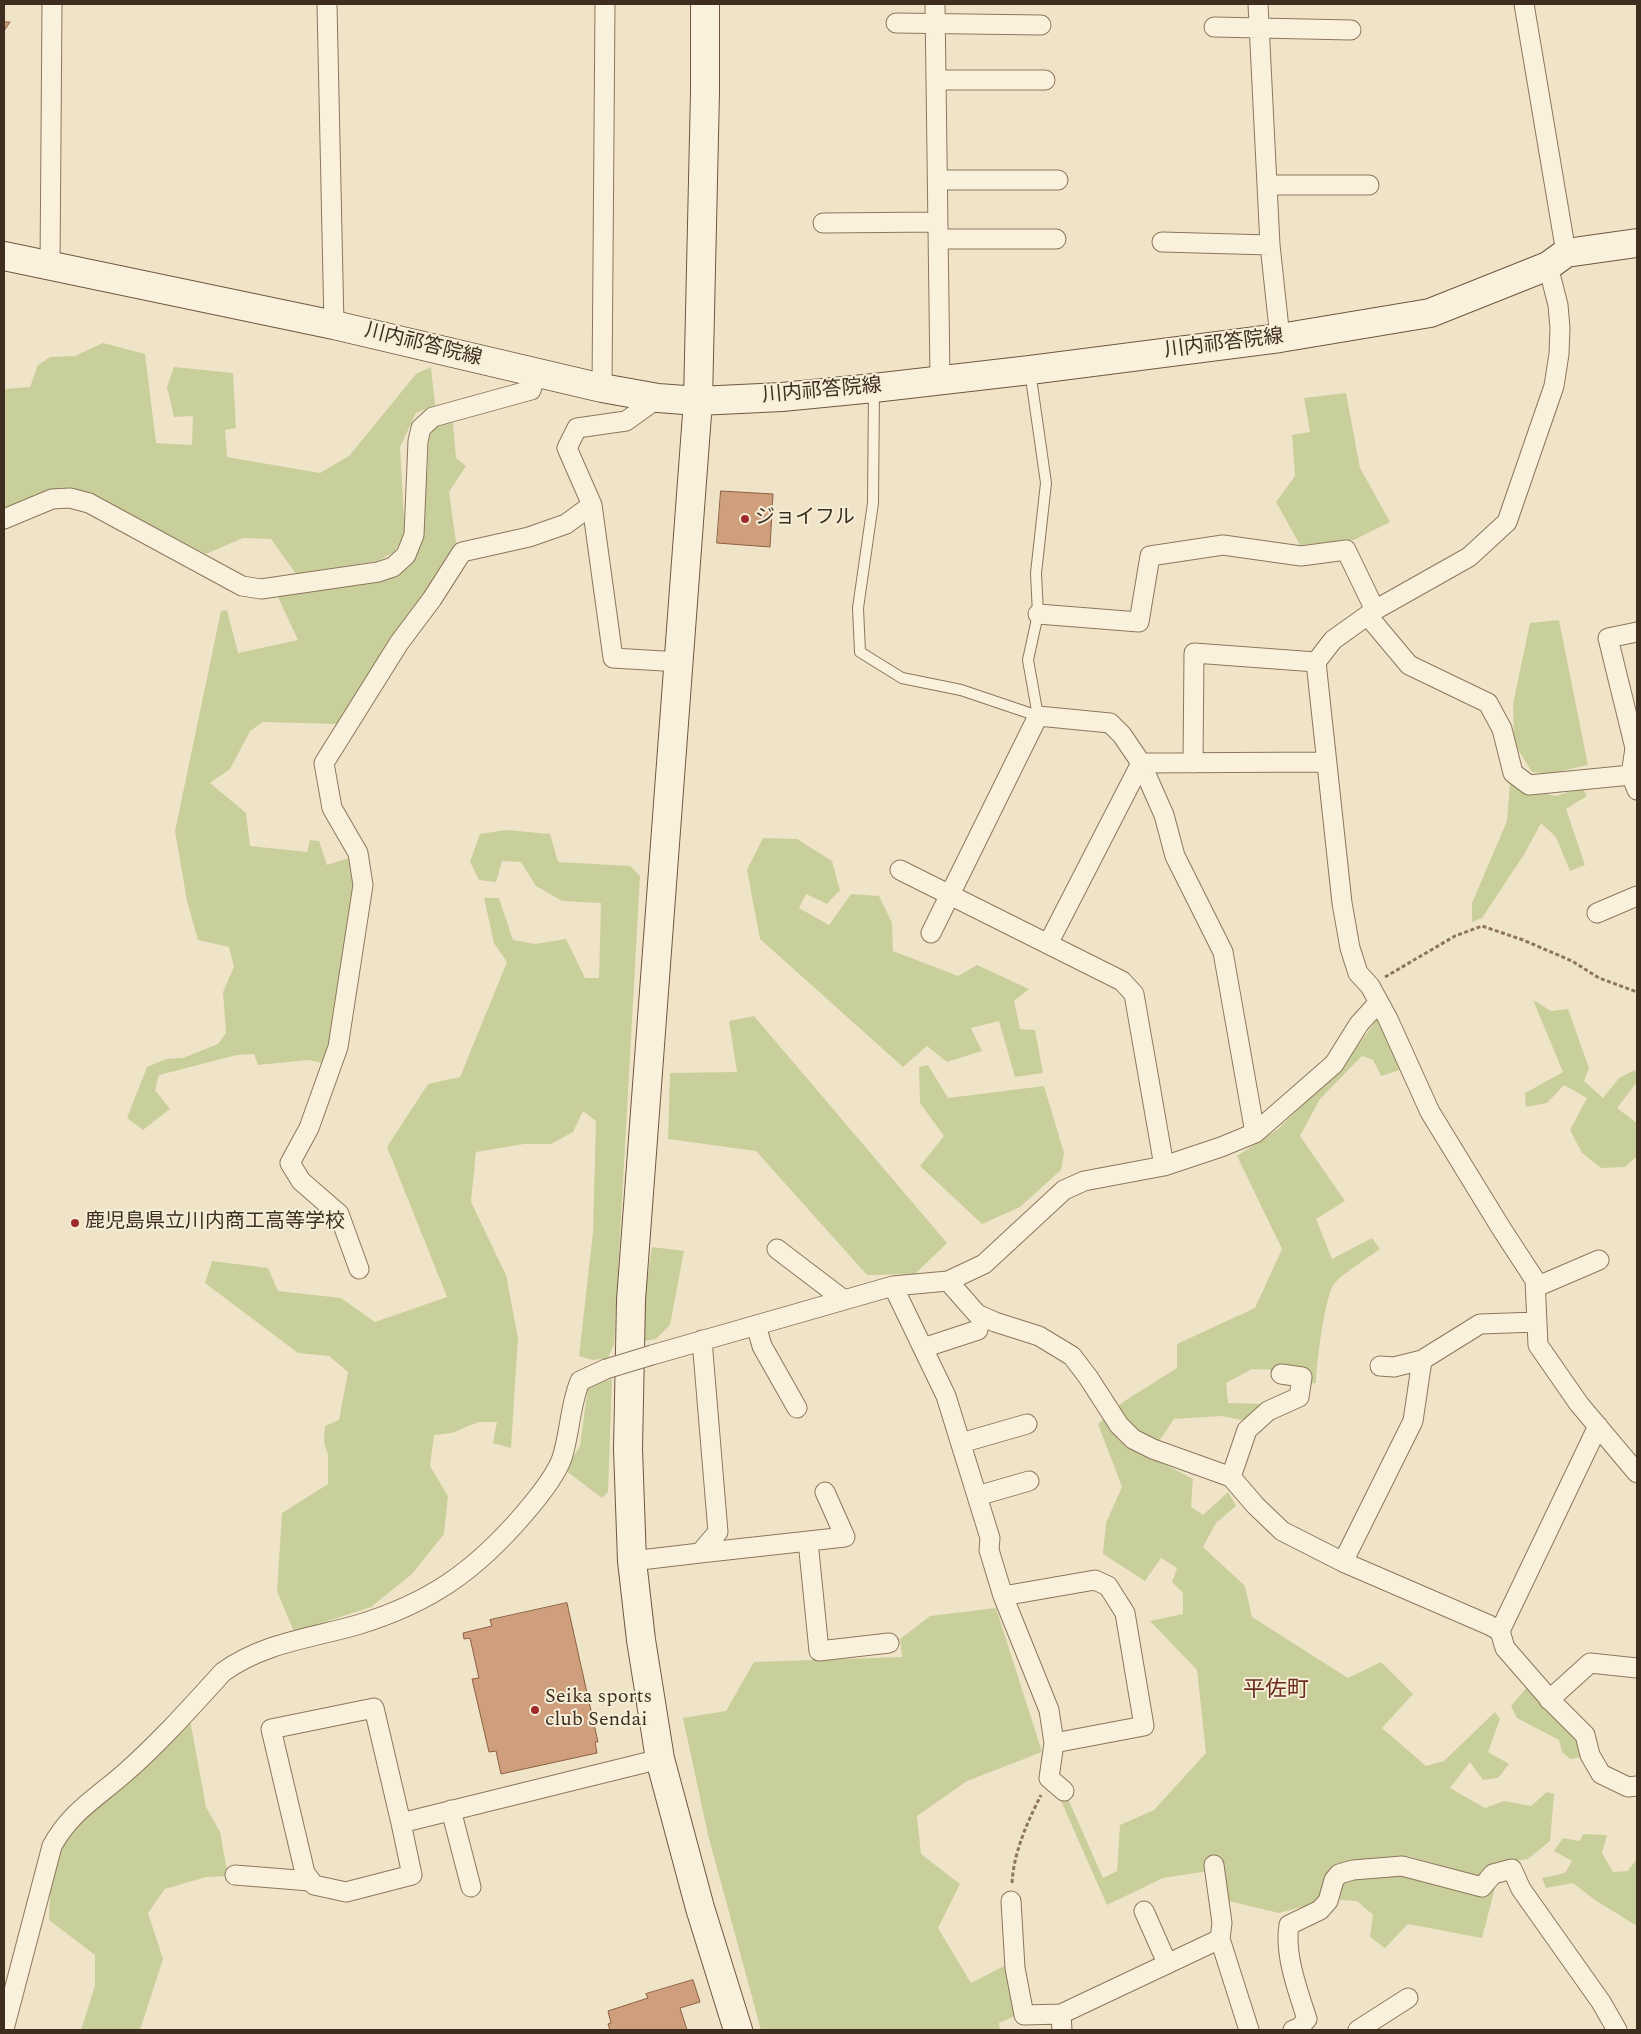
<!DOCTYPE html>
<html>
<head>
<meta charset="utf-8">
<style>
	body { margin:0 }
	#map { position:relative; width:1641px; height:2034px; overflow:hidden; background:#f0e4c8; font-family:Spectral,serif }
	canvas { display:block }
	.frame { position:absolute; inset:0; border:5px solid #3d2e20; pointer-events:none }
</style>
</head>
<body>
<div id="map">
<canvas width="1641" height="2034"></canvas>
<div class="frame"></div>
</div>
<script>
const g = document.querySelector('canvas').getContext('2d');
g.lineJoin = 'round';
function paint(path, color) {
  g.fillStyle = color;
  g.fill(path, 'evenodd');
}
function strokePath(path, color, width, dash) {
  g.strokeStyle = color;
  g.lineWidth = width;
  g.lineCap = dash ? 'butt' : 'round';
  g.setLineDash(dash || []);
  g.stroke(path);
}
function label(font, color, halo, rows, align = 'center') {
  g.font = font + ' Spectral,"Noto Sans JP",serif';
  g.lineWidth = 4;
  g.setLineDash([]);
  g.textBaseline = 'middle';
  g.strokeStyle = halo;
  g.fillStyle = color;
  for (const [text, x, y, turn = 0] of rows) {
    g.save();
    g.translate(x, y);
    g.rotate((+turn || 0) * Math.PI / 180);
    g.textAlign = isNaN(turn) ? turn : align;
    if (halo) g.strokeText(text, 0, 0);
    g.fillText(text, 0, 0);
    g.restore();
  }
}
const green = new Path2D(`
	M103 343 145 354 156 443 192 445 193 416 174 417 167 387 174 367 233 373 236 428 225 430 227 457 320 473 349 456 416 374 431 367 435 405 416 413 400 447 405 534 394 552 378 561 296 574 271 539 243 538 206 554 89 493 70 489 48 490 4 510V389L30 387 38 365 50 357 75 356Z
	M1346 393 1360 468 1390 522 1354 540 1300 545 1276 502 1295 476 1292 435 1310 432 1304 398Z
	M453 423 456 458 466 466 449 492 456 542 426 596 337 724 263 722 250 731 230 769 210 783 246 813 250 846 307 852 310 840 319 841 327 865 349 858 354 880 350 912 333 1037 323 1063 308 1060 258 1065 254 1054 237 1055 159 1075 155 1090 170 1109 143 1130 127 1118 147 1067 166 1059 183 1058 218 1044 226 1033 223 992 234 967 229 947 198 940 187 901 175 831 221 611 227 610 238 653 298 640 277 595 378 582 399 574 427 475 429 436 438 424Z
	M1559 620 1588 765 1548 774 1532 772 1514 743 1513 704 1530 623Z
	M1510 783 1555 796 1583 788 1587 796 1566 809 1585 865 1570 871 1556 837 1541 823 1525 853 1482 918 1472 922V903L1507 821Z
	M506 830 550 834 558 862 630 866 640 876 614 1344 608 1358 592 1360 579 1356 593 1232 596 1121 583 1111 573 1132 551 1144H524L476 1152 471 1202 506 1275 518 1338 511 1448 493 1443 497 1422H478L452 1433 434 1435 430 1466 448 1496 444 1534 412 1574 371 1607 294 1632 277 1591 282 1513 328 1484V1455L324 1442 325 1426 339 1420 348 1372 329 1356 298 1353 205 1283 212 1261 268 1268 278 1291 341 1298 375 1322 447 1297 387 1147 428 1084 460 1077 507 962 494 943 484 898H499L513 940 535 944 566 939 585 978H599L601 903 562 901 536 886 521 862 502 861 496 882 479 880 470 862 480 834Z
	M763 838 797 839 832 861 840 890 827 904 806 894 799 908 829 925 851 894 879 896 892 923 893 951 958 976 977 965 1029 989 1014 1001 1020 1029 1035 1030 1043 1073 1015 1077 999 1021 971 1028 982 1051 947 1062 927 1046 903 1067 760 939 747 870Z
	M1533 1000 1551 1011 1568 1009 1589 1068 1584 1081 1603 1098 1619 1078 1635 1070 1637 1072V1082L1617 1108 1637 1123V1156L1625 1167 1601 1168 1582 1153 1570 1130 1587 1098 1564 1085 1547 1103 1526 1107 1525 1093 1563 1072Z
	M754 1016 947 1243 915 1274 867 1275 756 1151 668 1139 670 1073 737 1072 729 1021Z
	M1379 1017 1400 1070 1381 1076 1373 1060 1362 1056 1320 1099 1300 1136 1345 1201 1316 1219 1332 1259 1372 1238 1380 1249C1369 1257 1341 1275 1334 1284 1325 1296 1316 1366 1316 1383L1308 1384 1303 1371 1252 1369 1226 1383 1228 1403 1265 1404 1247 1421 1221 1416 1174 1419 1149 1456 1193 1479 1191 1507 1203 1515 1228 1492 1236 1506 1216 1523 1203 1547 1245 1586 1252 1617 1348 1678 1381 1662 1413 1694 1382 1728 1426 1766 1444 1761 1495 1712 1500 1719 1488 1752 1509 1764 1498 1778 1483 1780 1470 1762 1450 1788 1485 1808 1504 1801 1531 1806 1547 1792 1554 1794 1550 1841 1528 1859 1494 1864 1479 1876 1408 1856 1357 1860 1335 1865 1324 1882 1316 1903 1279 1913 1228 1901 1222 1869 1163 1878 1107 1905 1061 1801 1068 1799 1103 1878 1117 1871 1120 1825 1154 1810 1206 1753 1197 1670 1150 1621 1183 1614V1593L1172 1582 1177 1568 1161 1558 1145 1581 1103 1554 1106 1523 1122 1487 1098 1424 1123 1402 1177 1368V1344L1255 1308 1282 1249 1237 1156 1278 1129 1340 1069Z
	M928 1065 948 1098 1044 1086 1064 1153 1061 1170 1020 1207 982 1224 920 1166 944 1136 920 1103 919 1067Z
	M652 1247 684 1251 670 1325 656 1339 638 1342Z
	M612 1379 608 1492 602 1498 565 1470 580 1446 588 1386Z
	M996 1608 1042 1752 967 1781 917 1816 921 1854 960 1884 938 1928 971 1983 1006 1965 1015 2016 999 2023 1000 2030H761L708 1835 683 1718 726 1711 754 1662 902 1657 900 1639 930 1616Z
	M1528 1686 1578 1737 1581 1757 1570 1759 1562 1752 1559 1740 1517 1718 1511 1706Z
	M190 1720 206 1807 220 1832 228 1876 206 1877 165 1889 148 1913 163 1959 140 2030H81L95 1986V1955L49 1920 51 1872 66 1836Z
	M1583 1834 1607 1835 1602 1853 1613 1872 1628 1871 1637 1858V1926L1595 1900 1573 1883 1546 1888 1542 1878 1565 1873 1572 1861 1554 1851 1563 1838 1580 1841Z
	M1403 1873 1496 1884 1482 1938 1408 1924 1385 1948 1370 1937 1373 1915 1357 1901 1340 1900 1341 1882 1364 1876Z`);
const building = new Path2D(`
	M4 22H10L4 31Z
	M721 491 773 494 770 547 717 543Z
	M567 1603 598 1742H595L597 1753 501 1774 496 1751 489 1752 472 1679 479 1678 470 1638 464 1639 463 1633 492 1626 490 1620Z
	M693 1980 700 2002 680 2008 687 2030H610L608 2024 611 2023 608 2011 648 1998 646 1994Z`);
const path = new Path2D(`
	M1385 977 1455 936 1482 926 1523 940 1572 961 1599 978 1637 992
	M1012 1883C1014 1851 1027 1823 1041 1795`);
const lane = new Path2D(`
	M874 389 873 503 858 608 860 652 902 678 961 690 1038 716 1028 660 1038 614 1036 573 1046 483 1030 371`);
const street = new Path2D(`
	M327 4 334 325
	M935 4 940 379
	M1258 4 1270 245 1280 338
	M1524 4 1566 253
	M896 23 1041 25
	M1214 27 1351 30
	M936 80H1045
	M938 180H1058
	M1267 185H1369
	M823 223 938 222
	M939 239H1056
	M1162 242 1270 245
	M1548 266 1558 305 1560 328 1559 354 1554 386 1507 522 1469 557 1375 610 1333 640 1316 662 1342 903 1350 948 1358 973 1370 986 1388 1019 1430 1112 1501 1228 1535 1280 1538 1345 1579 1404 1637 1473
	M50 267 52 4
	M602 388 605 4
	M658 398 626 421 577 428 567 448 592 505 613 658 680 662
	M4 519 52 499 70 498 89 503 242 586 261 589 378 572 393 567 406 555 414 535 418 441 421 428 433 417 531 390 536 373
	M1038 614 1139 622 1150 556 1223 545 1301 556 1346 550 1375 610
	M1368 616 1409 665 1488 703 1502 729 1513 773 1529 785 1631 775
	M1637 632 1608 638 1635 748 1631 775 1637 790
	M1193 763 1194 653 1316 662
	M900 870 1048 944 1141 763 1122 735 1110 723 1038 716 931 933
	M1597 913 1637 896
	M1048 944 1122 981 1134 994 1164 1166
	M1255 1133 1223 952 1175 856 1164 815 1141 763 1326 762
	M777 1249 844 1300
	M359 1269 339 1214 301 1181 290 1163 309 1128 338 1047 363 885 358 853 332 808 324 763 399 643 432 599 462 552 529 537 566 524 592 505
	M948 1281 977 1314 995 1322 1039 1336 1072 1356 1088 1377 1119 1425 1133 1439 1153 1449 1231 1477 1255 1505 1282 1531 1343 1562 1489 1625 1500 1631 1505 1648 1552 1702 1585 1735 1590 1755 1601 1774 1628 1787 1637 1786
	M893 1286 946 1396 990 1538 989 1550 1003 1596 1095 1580 1108 1586 1125 1613 1144 1726 1054 1743 1049 1710 1003 1596
	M1536 1287 1599 1260
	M756 1325 762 1346 797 1408
	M923 1348 978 1330
	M652 1355 893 1286 948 1281 984 1264 1064 1190 1084 1181 1164 1166 1221 1147 1255 1133 1334 1064 1359 1024 1378 1003
	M1380 1366 1394 1367 1422 1360 1480 1324 1537 1322
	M961 1443 1027 1424
	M1231 1477 1247 1430 1268 1411 1299 1397 1302 1377 1281 1374
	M977 1496 1029 1481
	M808 1541 819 1651 889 1643
	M700 1553 845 1537 825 1492
	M632 1561 700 1553 718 1532 702 1340
	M1343 1562 1413 1421 1422 1360
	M1500 1631 1598 1426
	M1549 1700 1590 1663 1637 1668
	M1054 1743 1049 1778 1064 1791
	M451 1810 471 1887
	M401 1823 374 1708 271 1729 305 1873 314 1885 346 1892 412 1875 401 1823 660 1759
	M1214 1865 1222 1923 1220 1939
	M235 1875 310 1881
	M1011 1901 1015 1968 1024 2015 1061 2014
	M1144 1911 1167 1963
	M4 2029 52 1846C71 1811 98 1797 127 1771 161 1741 192 1706 223 1672 263 1643 311 1638 357 1625 430 1603 475 1571 524 1514 536 1500 556 1475 562 1458 570 1433 570 1405 580 1381L606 1369
	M1062 2030 1061 2014 1220 1939 1249 2030
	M1293 2030 1299 2028 1307 2019C1298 1991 1284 1954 1289 1925L1320 1910 1328 1901 1334 1880 1339 1874 1353 1870 1402 1866 1482 1887 1493 1874 1512 1869 1521 1889 1601 2002 1617 2030
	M1358 2030 1408 1998`);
const secondary = new Path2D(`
	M705 4V92L698 401 631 1300 628 1449 632 1561 641 1640 660 1759 700 1908 738 2030
	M4 256 334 325 602 388 658 398 698 401 782 397 874 388 1030 370 1280 338 1430 313 1548 266 1566 253 1637 243`);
const streetBridge = new Path2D(`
	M606 1369 652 1355`);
const markers = [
	[745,519,5,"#9e2a2b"],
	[75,1223,5,"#9e2a2b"],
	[535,1710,5,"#9e2a2b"]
];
const streetNames = [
	["川内祁答院線",1224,345,-7],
	["川内祁答院線",423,346,14],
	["川内祁答院線",822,392,-5]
];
const poiNames = [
	["ジョイフル",755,519],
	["鹿児島県立川内商工高等学校",85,1223],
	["Seika sports",545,1698],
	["club Sendai",545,1721]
];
const quarterNames = [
	["平佐町",1276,1692]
];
paint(green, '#c9cf9b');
paint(building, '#cf9f7d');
strokePath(building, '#8d5f41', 1);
strokePath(lane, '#8d765c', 12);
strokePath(street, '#8d765c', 21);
strokePath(secondary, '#6f573f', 30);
strokePath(path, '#8d765c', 3, [4, 2.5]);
strokePath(lane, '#faf1dc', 10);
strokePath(street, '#faf1dc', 19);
strokePath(secondary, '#faf1dc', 28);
strokePath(streetBridge, '#8d765c', 21, []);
strokePath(streetBridge, '#faf1dc', 19);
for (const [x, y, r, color] of markers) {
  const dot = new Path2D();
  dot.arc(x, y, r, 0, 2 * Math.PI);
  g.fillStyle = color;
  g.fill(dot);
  strokePath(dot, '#f7eed8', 2);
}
label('20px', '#3d2e20', '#f7eed8', streetNames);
label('20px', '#3d2e20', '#f7eed8', poiNames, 'left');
label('22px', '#6b2e1e', '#f7eed8', quarterNames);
</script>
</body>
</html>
